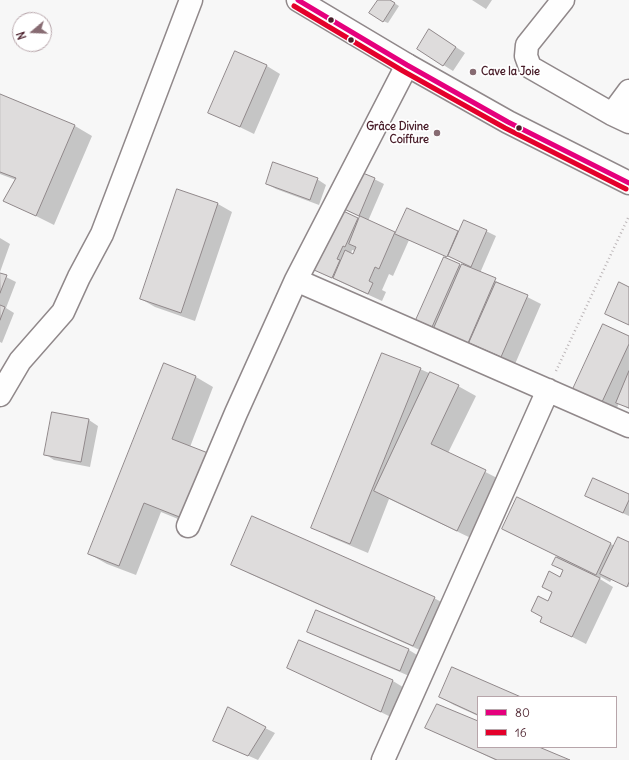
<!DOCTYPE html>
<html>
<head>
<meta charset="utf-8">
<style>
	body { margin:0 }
	#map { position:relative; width:629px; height:760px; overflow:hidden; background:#f7f7f7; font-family:Delius,sans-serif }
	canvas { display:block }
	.legend { position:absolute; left:477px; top:696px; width:140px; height:52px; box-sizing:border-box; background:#fff; border:1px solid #b7a5aa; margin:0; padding:5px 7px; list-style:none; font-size:12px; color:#4a1f2b }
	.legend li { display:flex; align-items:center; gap:8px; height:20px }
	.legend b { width:20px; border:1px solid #b7a5aa }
	.north { position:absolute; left:12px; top:12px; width:40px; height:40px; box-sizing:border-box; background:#fff; border:1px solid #b7a5aa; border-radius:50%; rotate:251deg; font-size:11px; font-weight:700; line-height:16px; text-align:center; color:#4a1f2b }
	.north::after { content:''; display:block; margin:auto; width:14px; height:18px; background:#876b72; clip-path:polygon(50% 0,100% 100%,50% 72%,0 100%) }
</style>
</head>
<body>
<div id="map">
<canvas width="629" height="760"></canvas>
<ul class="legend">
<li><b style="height:5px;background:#e5007d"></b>80</li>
<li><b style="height:5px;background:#e4002b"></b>16</li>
</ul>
<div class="north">N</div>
</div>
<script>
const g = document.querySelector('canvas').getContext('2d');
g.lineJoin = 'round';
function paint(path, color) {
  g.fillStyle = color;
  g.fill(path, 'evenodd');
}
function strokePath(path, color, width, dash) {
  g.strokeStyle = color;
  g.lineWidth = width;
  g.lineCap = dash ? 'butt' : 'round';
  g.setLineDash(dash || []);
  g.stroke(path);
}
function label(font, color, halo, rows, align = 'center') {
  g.font = font + ' Delius,sans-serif';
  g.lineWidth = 3.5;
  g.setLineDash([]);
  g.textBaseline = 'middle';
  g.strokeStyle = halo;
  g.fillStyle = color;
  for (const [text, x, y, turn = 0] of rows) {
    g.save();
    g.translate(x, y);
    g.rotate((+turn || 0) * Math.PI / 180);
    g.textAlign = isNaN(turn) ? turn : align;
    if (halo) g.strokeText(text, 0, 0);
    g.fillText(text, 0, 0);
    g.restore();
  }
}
const shadow = new Path2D(`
	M379 0H389L399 6 388 23 383 21Z
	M472 0H492L486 9Z
	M439 36 465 53 453 71 418 49Z
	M267 66 280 74 254 134 209 112Z
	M0 96 75 126 92 136 54 225 4 200 16 180 0 174Z
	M317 179 326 185 319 205 276 189 267 184Z
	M374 179 384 184 368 221 396 234 457 232 460 233 486 231 496 236 480 273 541 304 515 364 417 320 444 258 462 266 463 263 457 260 409 240 393 276 389 274 382 290 386 292 382 301 325 275 341 211 360 220 361 217 343 208ZM352 250 355 251 353 255 351 254Z
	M178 190 218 204 232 212 195 321 155 307 141 299Z
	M0 238 10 244 0 272Z
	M0 274 16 282 6 308 14 313 2 343 0 342Z
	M629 337V409L619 403 616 410 574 388Z
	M164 364 196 377 213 387 190 447 225 464 200 528 161 512 136 575 107 564 89 554Z
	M420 369 458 386 476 396 448 453 503 481 475 540 389 499 368 553 330 537 313 527Z
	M89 420 98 426 90 467 54 460 45 454Z
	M629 495V516L596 501Z
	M518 499 615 546 629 543V587L612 579 610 582 601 577 600 579 613 587 586 644 541 621 564 570 554 564 557 556 503 529Z
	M232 564 434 598 452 608 431 655 250 574Z
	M308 631 409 650 422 658 414 678 322 639Z
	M288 667 393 681 406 689 395 719Z
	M453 668 518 697H478V716L454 705 440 697Z
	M478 722V747H537L568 760H495L426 727Z
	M265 728 275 733 258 760 215 741Z`);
const building = new Path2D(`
	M378 0H390L395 3 383 22 369 13Z
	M429 29 456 47 443 66 417 49Z
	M235 51 267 65 240 127 208 113Z
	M0 94 75 125 36 216 3 201 16 178 0 172Z
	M273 162 318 178 310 200 266 184Z
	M358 171 375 178 359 216 342 208Z
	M177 189 218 203 181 313 140 299Z
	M407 208 458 231 447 257 395 234Z
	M341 210 358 218 345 247 343 246 337 259 340 260 332 278 314 270Z
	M360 216 395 232 379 269 375 267 369 281 373 283 368 294 333 278 345 250 353 254 356 247 349 244Z
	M464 220 487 230 471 267 448 256Z
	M444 257 460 264 432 327 416 320Z
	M462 264 496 278 468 343 434 328Z
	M0 273 7 275 0 293Z
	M496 282 528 295 501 357 469 343Z
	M619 282 629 287V325L605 314Z
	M0 305 5 307 0 320Z
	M603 324 629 336V344L602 402 573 389Z
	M382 353 421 368 350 544 311 528Z
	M164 363 196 376 172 439 208 453 182 518 144 503 119 566 88 554Z
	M629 371V408L616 403Z
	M430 372 459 385 431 444 486 470 457 531 374 491Z
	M52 412 89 419 81 462 44 455Z
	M593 478 629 494V500L623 513 585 496Z
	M517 497 611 543 596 575 502 529Z
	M252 516 435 597 413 646 231 565Z
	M618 537 629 542V582L627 587 600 574Z
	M556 557 600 578 572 637 540 622 542 617 531 611 538 596 548 601 552 592 542 587 549 571 560 577 563 570 552 565Z
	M316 610 409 649 400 671 307 632Z
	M299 640 393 680 381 712 287 668Z
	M452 667 521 697H478V715L439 697Z
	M437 704 478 721V747H539L570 760H497L425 728Z
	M228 707 266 727 248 756 213 741Z`);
const path = new Path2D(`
	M556 371 629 216`);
const street = new Path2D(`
	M563 0 527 45 526 56 530 67 612 114 629 122
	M612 114 629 91
	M296 280 629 426
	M0 395 20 361 63 312 79 277 102 234 191 0
	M188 526 236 413 296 280 407 65
	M383 760 548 390`);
const secondary = new Path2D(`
	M298 0 407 65 508 122 629 183`);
const bus1 = new Path2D(`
	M298 0 407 65 508 122 629 183`);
const bus2 = new Path2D(`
	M294 6 403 71 505 128 626 189`);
const markers = [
	[331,20,3.5,"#4a1f2b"],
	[351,40,3.5,"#4a1f2b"],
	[473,72,4,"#876b72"],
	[519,128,3.5,"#4a1f2b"],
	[437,133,4,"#876b72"]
];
const poiNames = [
	["Cave la Joie",481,72],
	["Grâce Divine",429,127,"right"],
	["Coiffure",429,140,"right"]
];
paint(shadow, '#0003');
paint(building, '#dedcdc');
strokePath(building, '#90888a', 1);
strokePath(street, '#90888a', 25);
strokePath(secondary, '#90888a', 25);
strokePath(path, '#bcb6b8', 2.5, [1, 3]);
strokePath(street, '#fefefe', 22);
strokePath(secondary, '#fefefe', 22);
strokePath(bus1, '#e5007d', 5);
strokePath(bus2, '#e4002b', 5);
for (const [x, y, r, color] of markers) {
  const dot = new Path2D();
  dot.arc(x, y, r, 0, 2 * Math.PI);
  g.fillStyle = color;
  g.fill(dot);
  strokePath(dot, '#fff', 1.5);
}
label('bold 11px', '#4a1f2b', '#fff', poiNames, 'left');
</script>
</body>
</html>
